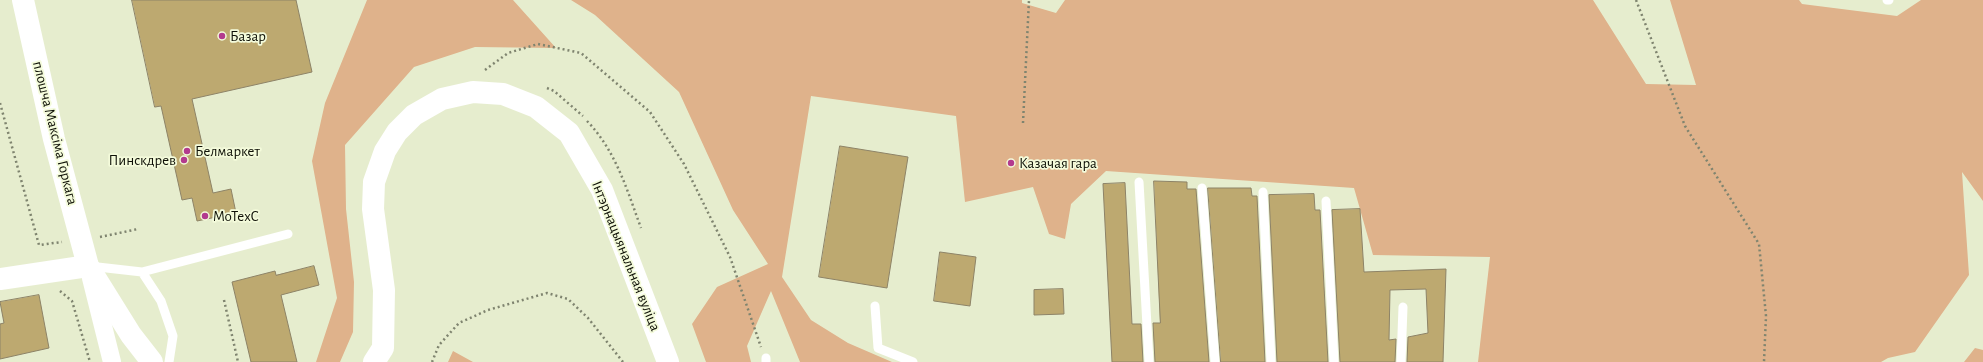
<!DOCTYPE html>
<html>
<head>
<meta charset="utf-8">
<style>
	body { margin:0 }
	canvas { display:block; background:#e6edce }
</style>
</head>
<body>
<canvas width="1983" height="362"></canvas>
<script>
const g = document.querySelector('canvas').getContext('2d');
g.lineJoin = 'round';
function paint(path, color) {
  g.fillStyle = color;
  g.fill(path, 'evenodd');
}
function strokePath(path, color, width, dash) {
  g.strokeStyle = color;
  g.lineWidth = width;
  g.lineCap = dash ? 'butt' : 'round';
  g.setLineDash(dash || []);
  g.stroke(path);
}
function label(font, color, halo, rows, align = 'center') {
  g.font = font + ' "Alegreya Sans",sans-serif';
  g.lineWidth = 3.5;
  g.setLineDash([]);
  g.textBaseline = 'middle';
  g.strokeStyle = halo;
  g.fillStyle = color;
  for (const [text, x, y, turn = 0] of rows) {
    g.save();
    g.translate(x, y);
    g.rotate((+turn || 0) * Math.PI / 180);
    g.textAlign = isNaN(turn) ? turn : align;
    if (halo) g.strokeText(text, 0, 0);
    g.fillText(text, 0, 0);
    g.restore();
  }
}
const green = new Path2D(`
	M367 0H513L556 48 475 47 414 67 345 145 346 209 354 282 353 332 340 362H316L337 298 312 161 325 103Z
	M571 0H1022V3L1056 13 1065 0H1593L1646 84 1696 85 1670 0H1799L1802 4 1897 16 1921 0H1983V201L1962 172 1969 275 1915 352 1888 358 1881 362H1478L1490 257 1373 255 1354 188 1106 171 1071 204 1065 239 1049 234 1033 187 965 202 956 116 811 96 782 277 811 320 848 343 892 362H800L771 291 747 346 751 362H706L692 324 717 287 768 264 733 210 679 92 595 15Z
	M1975 348 1983 350V362H1964Z
	M453 351 473 362H448Z`);
const building = new Path2D(`
	M132 0H296L312 72 192 99 213 193 231 189 236 213 197 221 192 198 182 200 161 106 155 107Z
	M840 146 908 157 887 288 819 277Z
	M1154 181 1187 182V189H1196L1209 362H1155L1153 323H1160Z
	M1125 183 1132 324H1141L1143 362H1112L1103 184Z
	M1208 188H1251L1252 196H1257L1265 362H1221Z
	M1314 194 1315 210H1320L1328 362H1277L1269 195Z
	M1360 209 1364 272 1446 269 1443 362H1407L1408 337 1428 333 1426 289 1390 290 1389 340 1396 339 1395 362H1340L1332 210Z
	M940 252 976 257 970 306 934 301Z
	M314 266 319 285 281 295 297 362H251L232 282 275 271 276 275Z
	M1063 289 1064 314 1034 315V290Z
	M39 295 49 348 0 359V324L4 323 0 302Z`);
const path = new Path2D(`
	M1636 0 1685 126 1759 244 1766 316 1764 362
	M485 70 508 53 538 44 581 53 650 112 684 164 730 257 761 347
	M547 88 554 91 583 116
	M0 103 39 245 62 242
	M587 121C616 151 627 190 641 228
	M1023 123 1029 0
	M100 237 138 229
	M60 291 72 301 90 362
	M224 300 238 362
	M432 362 439 345 459 323 488 310 547 293 568 299 588 318 623 362`);
const service = new Path2D(`
	M1887 0H1889
	M1139 182 1149 362
	M1202 188 1215 362
	M1263 192 1271 362
	M1326 201 1334 362
	M89 266 142 272 161 301 173 336 169 362
	M142 272 288 234
	M875 306 878 348 913 362
	M766 358V362
	M1401 362 1403 307`);
const minor = new Path2D(`
	M91 278 112 362`);
const tertiary = new Path2D(`
	M0 279 88 266`);
const secondary = new Path2D(`
	M23 0 54 139 88 266 131 335 152 362
	M374 362 383 348 384 290 373 209 374 182 385 151 397 132 414 115 442 99 473 92 503 94 536 107 569 133 602 190 668 362`);
const markers = [
	[222,36,4,"#b33a8e"],
	[187,151,4,"#b33a8e"],
	[184,160,4,"#b33a8e"],
	[1011,163,4,"#b33a8e"],
	[205,216,4,"#b33a8e"]
];
const poiNames = [
	["Базар",230,36],
	["Белмаркет",195,151],
	["Пинскдрев",176,160,"right"],
	["Казачая гара",1019,163],
	["MoTexC",213,216]
];
const streetNames = [
	["плошча Максіма Горкага",55,133,76],
	["Інтэрнацыянальная вуліца",626,256,68]
];
paint(green, '#dfb28b');
paint(building, '#bda970');
strokePath(building, '#8d8367', 1);
strokePath(path, '#7f846f', 2.5, [2, 3]);
strokePath(service, '#fff', 9);
strokePath(minor, '#fff', 18);
strokePath(tertiary, '#fff', 22);
strokePath(secondary, '#fff', 22);
for (const [x, y, r, color] of markers) {
  const dot = new Path2D();
  dot.arc(x, y, r, 0, 2 * Math.PI);
  g.fillStyle = color;
  g.fill(dot);
  strokePath(dot, '#f4fbdb', 1.5);
}
label('15px', '#0f1107', '#f4fbdb', poiNames, 'left');
label('15px', '#0f1107', '#f4fbdb', streetNames);
</script>
</body>
</html>
